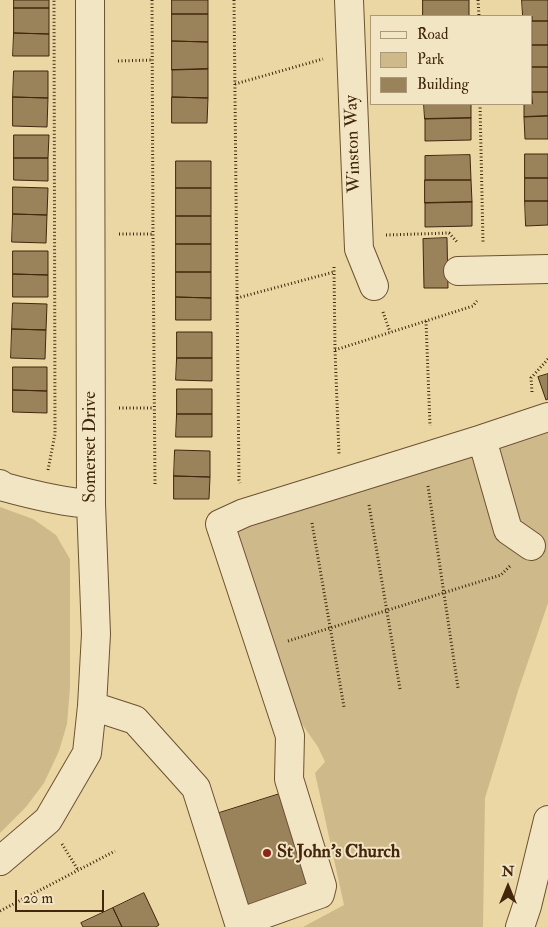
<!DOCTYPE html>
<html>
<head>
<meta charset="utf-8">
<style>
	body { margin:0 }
	#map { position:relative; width:548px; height:927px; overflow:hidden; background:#ead7a4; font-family:"IM FELL Double Pica",serif }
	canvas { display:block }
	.legend { position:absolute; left:370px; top:15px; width:162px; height:90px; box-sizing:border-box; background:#f1e5c4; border:1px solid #ab997a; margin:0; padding:6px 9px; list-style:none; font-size:15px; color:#43260c }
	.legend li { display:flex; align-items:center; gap:10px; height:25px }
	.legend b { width:25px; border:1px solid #ab997a }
	.north { position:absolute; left:483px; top:862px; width:50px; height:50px; -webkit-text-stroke:4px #f1e5c4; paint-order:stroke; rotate:0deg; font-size:14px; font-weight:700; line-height:20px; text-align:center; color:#43260c }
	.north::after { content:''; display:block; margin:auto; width:18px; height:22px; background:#43260c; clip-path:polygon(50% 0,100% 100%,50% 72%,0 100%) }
	.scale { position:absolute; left:15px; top:890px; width:89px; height:22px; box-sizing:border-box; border:2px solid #43260c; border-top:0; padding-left:6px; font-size:15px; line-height:18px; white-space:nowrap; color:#43260c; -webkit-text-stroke:4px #f1e5c4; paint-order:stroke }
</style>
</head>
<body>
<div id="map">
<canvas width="548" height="927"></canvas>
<ul class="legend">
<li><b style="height:6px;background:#f1e5c4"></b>Road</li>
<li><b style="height:14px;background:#ceb98a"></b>Park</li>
<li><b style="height:14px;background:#9a825b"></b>Building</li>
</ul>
<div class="north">N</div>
<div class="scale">20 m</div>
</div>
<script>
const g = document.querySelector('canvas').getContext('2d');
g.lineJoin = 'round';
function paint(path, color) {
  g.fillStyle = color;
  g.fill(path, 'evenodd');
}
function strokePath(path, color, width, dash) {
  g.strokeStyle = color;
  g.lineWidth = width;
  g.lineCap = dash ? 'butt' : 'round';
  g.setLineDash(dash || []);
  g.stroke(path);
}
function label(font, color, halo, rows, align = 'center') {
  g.font = font + ' "IM FELL Double Pica",serif';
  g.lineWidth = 4;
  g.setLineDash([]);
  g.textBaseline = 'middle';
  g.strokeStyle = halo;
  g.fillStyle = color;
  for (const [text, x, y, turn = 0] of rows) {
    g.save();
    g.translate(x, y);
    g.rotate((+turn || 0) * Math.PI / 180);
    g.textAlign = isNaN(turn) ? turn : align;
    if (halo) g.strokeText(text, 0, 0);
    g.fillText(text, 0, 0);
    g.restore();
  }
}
const green = new Path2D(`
	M548 407V603L518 691 485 798 483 927H303L344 905 315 773 325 762 318 747 302 724 282 674 229 513Z
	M0 507 33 519 56 535 70 559V688L67 724 59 751 44 783 26 807 0 833Z`);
const building = new Path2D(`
	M14 0H49V8H14Z
	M172 0H208V14H172Z
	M423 0H469V16H423Z
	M522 0H548V21H532V16H523Z
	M14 8H49V34L14 33Z
	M172 14H208V42L172 41Z
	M532 21H548V45H532Z
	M14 33 49 34V56H13Z
	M172 41 208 42V69L172 70Z
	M532 45H548V67H532Z
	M532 67H548V92H532Z
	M208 69V98L172 97V70Z
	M14 71H48V98L13 97Z
	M532 92H548V116L524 117V104H532Z
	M13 97 48 98 47 127 13 126Z
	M172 97 208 98 207 123H172Z
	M424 104H471V118L425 119Z
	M548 116V139H525L524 117Z
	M471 118V140L425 141V119Z
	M14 135H49L48 158H14Z
	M525 154H548V178H525Z
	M470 155 471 180H425V156Z
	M14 158H48V181L14 180Z
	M176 161H211V188H176Z
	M525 178H548V201H525Z
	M425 180H471L472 202 425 203Z
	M13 187 48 188 47 215 13 214Z
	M176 188H211V216H176Z
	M525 201H548V225L526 226Z
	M472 202V226L425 227V203Z
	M13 214 47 215 46 243 12 242Z
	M176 216H211V244H176Z
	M447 238 448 288H424L423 239Z
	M176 244H211V272H176Z
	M13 251H48V275L13 274Z
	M176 272H211V298L176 297Z
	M13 274 48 275V297H13Z
	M176 297 211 298V320H176Z
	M13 303 47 304 46 330 12 329Z
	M12 329 46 330 45 359 11 358Z
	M177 332H212V358H177Z
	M177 358H212V381L176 380Z
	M13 367H47V391L13 390Z
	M548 374V399L546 400 538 377Z
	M177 389H212V414H177Z
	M13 390 47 391V413L13 412Z
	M177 414H212V437H176Z
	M175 450 210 451V477L174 476Z
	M174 476 210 477 209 499H174Z
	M286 792 318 892 248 914 216 814Z
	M144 893 159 925 156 927H122L113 908Z
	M113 908 122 927H83L81 923Z`);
const path = new Path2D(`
	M152 0 153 234 155 484
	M234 0 239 480 240 483
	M478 0 479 16
	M118 61 153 60
	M235 84 323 59
	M480 104 483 242
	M119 234H153
	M386 235 449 233 458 243
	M334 267 335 350 339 454
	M237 298 334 272
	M383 312 390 332
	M426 321 430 426
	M335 350 473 306 477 301
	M532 392 531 378 548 359
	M119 408H154
	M48 470 55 434 54 0
	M428 486 458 688
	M369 505 400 689
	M312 523 344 707
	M288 641 501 575 510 566
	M62 844 78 870
	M0 911 115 851`);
const minor = new Path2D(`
	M349 0 359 249 374 286
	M458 271 548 269
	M482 439 548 417
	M0 484 4 487C33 495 61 502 91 504
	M92 706 135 720 196 788 239 923 320 894 322 886 289 779 290 736 220 524 244 513 482 439 508 530 531 546
	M0 861 48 820 87 753 92 706 96 634 91 504 90 0
	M520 927 527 906 548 820`);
const markers = [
	[267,853,5,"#8f2418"]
];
const streetNames = [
	["Winston Way",354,144,-92],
	["Somerset Drive",91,447,-90]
];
const poiNames = [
	["St John's Church",277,853]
];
paint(green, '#ceb98a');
paint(building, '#9a825b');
strokePath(building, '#43260c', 1);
strokePath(minor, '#6d5232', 30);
strokePath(path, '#43260c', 3, [1, 2.5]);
strokePath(minor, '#f1e5c4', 28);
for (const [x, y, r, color] of markers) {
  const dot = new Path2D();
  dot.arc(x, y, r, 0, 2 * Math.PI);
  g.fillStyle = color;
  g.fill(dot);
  strokePath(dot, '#f1e5c4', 2);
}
label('18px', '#43260c', '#f1e5c4', streetNames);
label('bold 18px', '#43260c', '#f1e5c4', poiNames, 'left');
</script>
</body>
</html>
